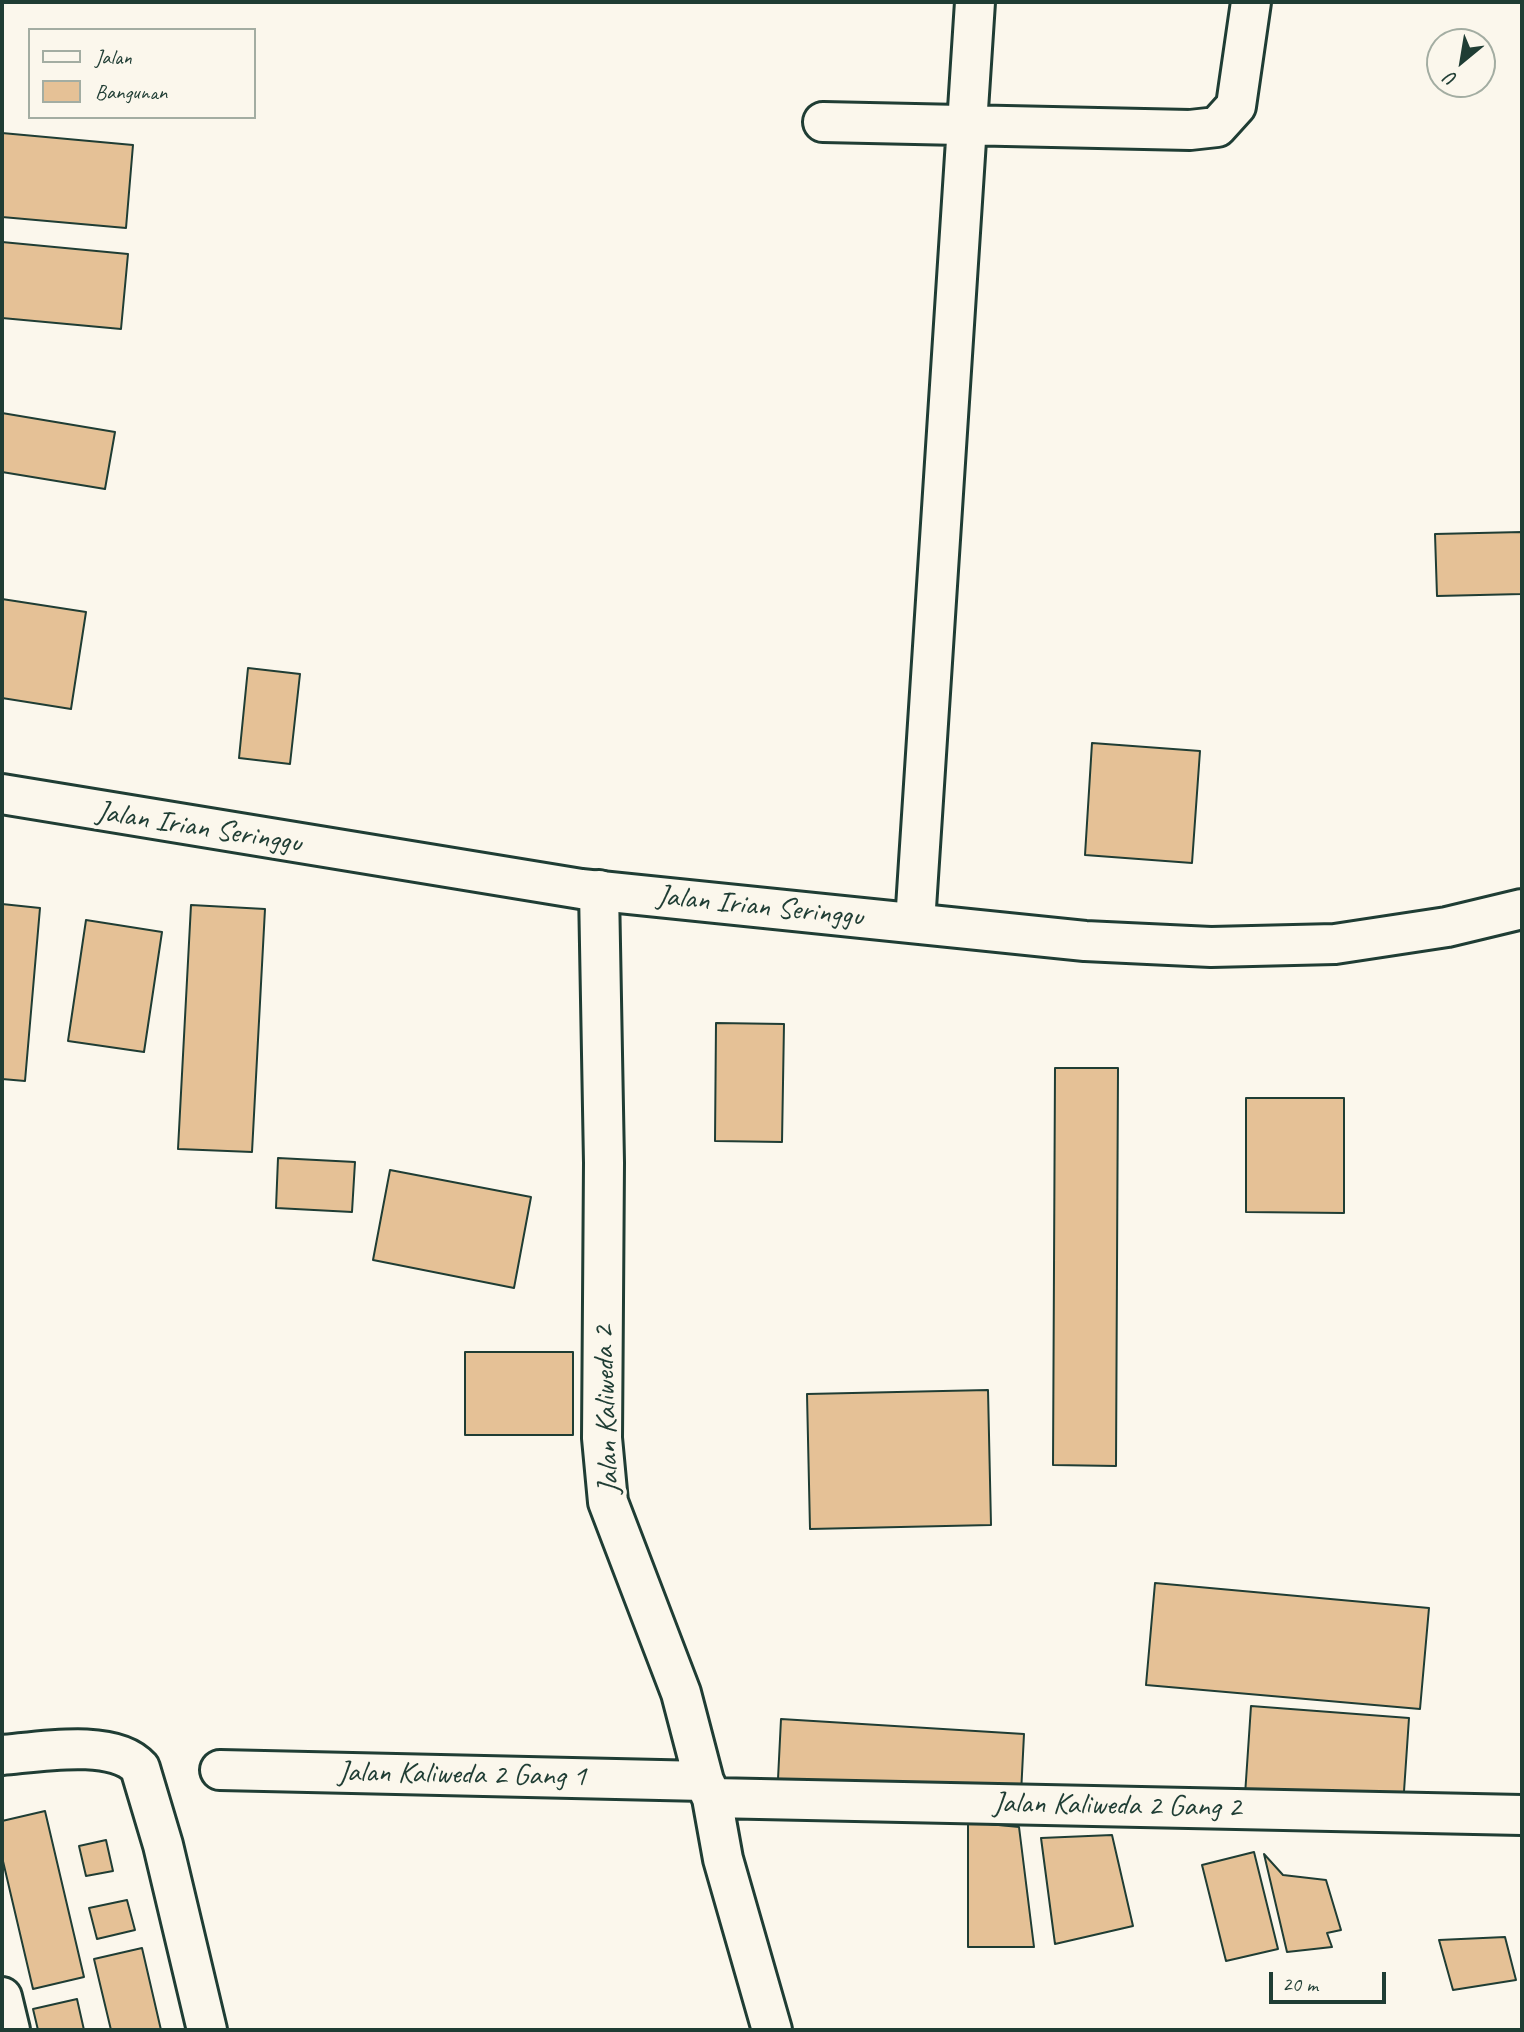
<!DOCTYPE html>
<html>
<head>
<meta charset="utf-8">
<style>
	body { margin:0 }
	#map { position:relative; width:1524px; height:2032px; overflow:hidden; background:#fbf7ec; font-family:Caveat,sans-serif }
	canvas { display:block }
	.frame { position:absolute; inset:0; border:4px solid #1f3d34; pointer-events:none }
	.legend { position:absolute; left:28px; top:28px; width:228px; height:91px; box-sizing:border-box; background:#fbf7ec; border:2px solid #a3ada2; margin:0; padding:9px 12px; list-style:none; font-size:21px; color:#1f3d34 }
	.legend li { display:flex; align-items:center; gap:14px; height:35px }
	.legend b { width:35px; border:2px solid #a3ada2 }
	.north { position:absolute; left:1426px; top:28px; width:70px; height:70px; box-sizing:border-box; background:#fbf7ec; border:2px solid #a3ada2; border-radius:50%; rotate:210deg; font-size:19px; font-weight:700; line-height:28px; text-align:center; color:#1f3d34 }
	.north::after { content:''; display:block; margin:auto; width:24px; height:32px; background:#1f3d34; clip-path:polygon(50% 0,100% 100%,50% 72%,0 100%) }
	.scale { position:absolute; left:1269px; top:1972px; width:117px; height:32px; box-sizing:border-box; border:4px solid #1f3d34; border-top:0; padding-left:9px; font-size:21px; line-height:24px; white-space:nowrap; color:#1f3d34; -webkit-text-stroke:5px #fbf7ec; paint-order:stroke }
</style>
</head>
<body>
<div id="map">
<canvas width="1524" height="2032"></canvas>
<div class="frame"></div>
<ul class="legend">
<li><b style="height:9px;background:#fbf7ec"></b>Jalan</li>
<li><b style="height:19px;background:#e5c196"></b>Bangunan</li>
</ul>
<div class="north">U</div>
<div class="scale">20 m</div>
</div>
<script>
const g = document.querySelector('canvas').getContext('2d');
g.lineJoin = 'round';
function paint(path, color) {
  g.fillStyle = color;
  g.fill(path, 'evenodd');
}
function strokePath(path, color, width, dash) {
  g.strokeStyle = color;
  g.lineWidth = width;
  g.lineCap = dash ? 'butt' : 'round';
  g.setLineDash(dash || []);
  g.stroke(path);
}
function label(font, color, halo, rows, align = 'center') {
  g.font = font + ' Caveat,sans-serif';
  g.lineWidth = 7;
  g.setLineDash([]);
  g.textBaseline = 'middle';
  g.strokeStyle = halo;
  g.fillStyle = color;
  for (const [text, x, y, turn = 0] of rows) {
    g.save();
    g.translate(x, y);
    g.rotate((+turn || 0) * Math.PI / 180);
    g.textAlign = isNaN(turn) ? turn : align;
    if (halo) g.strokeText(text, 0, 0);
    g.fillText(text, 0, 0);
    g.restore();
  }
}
const building = new Path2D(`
	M2 133 133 145 126 228 2 217Z
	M2 242 128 254 121 329 2 318Z
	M2 413 115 432 105 489 2 472Z
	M1522 532V594L1437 596 1435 534Z
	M2 599 86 612 71 709 2 698Z
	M248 668 300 674 290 764 239 758Z
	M1092 743 1200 751 1192 863 1085 855Z
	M2 904 40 908 25 1081 2 1079Z
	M191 905 265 909 252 1152 178 1149Z
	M86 920 162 932 144 1052 68 1041Z
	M716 1023 784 1024 782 1142 715 1141Z
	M1055 1068H1118L1116 1466 1053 1465Z
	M1246 1098H1344V1213L1246 1212Z
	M278 1158 355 1162 352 1212 276 1208Z
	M390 1170 531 1197 514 1288 373 1260Z
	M465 1352H573V1435H465Z
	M988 1390 991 1525 810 1529 807 1394Z
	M1155 1583 1429 1608 1420 1709 1146 1685Z
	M1251 1706 1409 1718 1403 1806 1245 1795Z
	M781 1719 1024 1734 1021 1794 778 1779Z
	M45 1811 84 1977 33 1989 2 1857V1821Z
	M968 1822 1019 1827 1034 1947H968Z
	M1112 1835 1133 1926 1055 1944 1041 1838Z
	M106 1840 113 1871 86 1876 79 1846Z
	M1254 1852 1278 1949 1226 1961 1202 1865Z
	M1264 1854 1283 1875 1326 1880 1341 1930 1327 1933 1332 1947 1287 1952Z
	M127 1900 135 1930 97 1939 89 1908Z
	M1505 1937 1516 1980 1453 1990 1439 1940Z
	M142 1948 161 2030H111L94 1959Z
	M77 1999 84 2030H38L33 2009Z`);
const street = new Path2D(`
	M823 122 1190 130 1217 127 1236 106 1251 2
	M599 890 604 1163 602 1438 608 1502 681 1693 704 1781 712 1798 723 1859 772 2030
	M915 923 975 2
	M2 1755C38 1752 114 1738 140 1768L163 1845 207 2030
	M220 1770 704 1781
	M712 1798 1522 1815
	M2 1997 10 2030`);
const secondary = new Path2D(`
	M2 794 581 889 1085 941 1211 947 1335 944 1447 927 1522 909`);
const streetNames = [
	["Jalan Irian Seringgu",199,828,9],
	["Jalan Irian Seringgu",760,907,6],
	["Jalan Kaliweda 2",607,1410,-92],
	["Jalan Kaliweda 2 Gang 1",462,1775,1],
	["Jalan Kaliweda 2 Gang 2",1117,1806,1]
];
paint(building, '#e5c196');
strokePath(building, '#1f3d34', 2);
strokePath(street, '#1f3d34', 44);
strokePath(secondary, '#1f3d34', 44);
strokePath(street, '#fbf7ec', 38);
strokePath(secondary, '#fbf7ec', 38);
label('30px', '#1f3d34', '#fbf7ec', streetNames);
</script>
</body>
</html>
